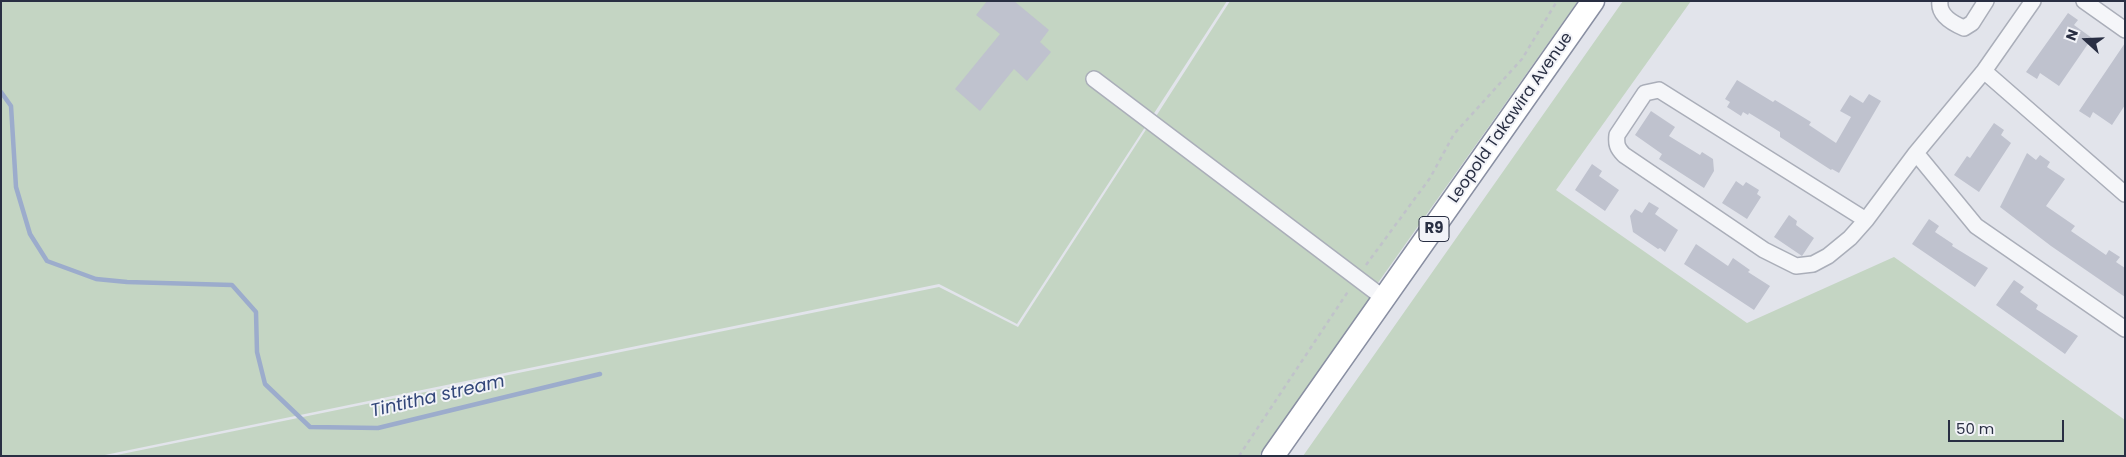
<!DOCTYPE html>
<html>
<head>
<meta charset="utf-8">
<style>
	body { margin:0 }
	#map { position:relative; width:2126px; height:457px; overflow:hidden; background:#e2e4eb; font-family:Poppins,sans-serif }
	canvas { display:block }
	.frame { position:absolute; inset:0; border:2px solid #292f43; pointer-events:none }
	.north { position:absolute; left:2061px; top:15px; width:50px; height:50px; -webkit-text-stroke:4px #f2f3f8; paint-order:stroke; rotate:290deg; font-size:14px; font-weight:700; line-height:20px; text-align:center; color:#292f43 }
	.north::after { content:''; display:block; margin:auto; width:18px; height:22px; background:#292f43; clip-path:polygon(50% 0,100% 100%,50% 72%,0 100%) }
	.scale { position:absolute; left:1948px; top:420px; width:116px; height:22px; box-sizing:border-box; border:2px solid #292f43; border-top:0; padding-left:6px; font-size:15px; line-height:18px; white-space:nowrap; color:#292f43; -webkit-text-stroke:4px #f2f3f8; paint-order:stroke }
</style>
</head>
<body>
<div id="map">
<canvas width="2126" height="457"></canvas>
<div class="frame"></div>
<div class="north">N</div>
<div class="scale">50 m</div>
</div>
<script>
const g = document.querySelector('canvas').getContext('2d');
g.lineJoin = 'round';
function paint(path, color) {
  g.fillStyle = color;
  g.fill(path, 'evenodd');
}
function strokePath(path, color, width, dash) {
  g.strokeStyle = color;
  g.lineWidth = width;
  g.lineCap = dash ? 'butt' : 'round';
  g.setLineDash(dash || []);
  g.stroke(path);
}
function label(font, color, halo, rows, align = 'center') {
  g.font = font + ' Poppins,sans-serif';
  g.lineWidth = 4;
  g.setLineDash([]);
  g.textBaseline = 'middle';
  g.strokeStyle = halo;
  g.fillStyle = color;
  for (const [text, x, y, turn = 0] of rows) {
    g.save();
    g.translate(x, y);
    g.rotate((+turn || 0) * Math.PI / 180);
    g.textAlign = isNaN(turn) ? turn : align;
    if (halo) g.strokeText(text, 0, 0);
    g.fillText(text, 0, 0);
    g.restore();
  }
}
const green = new Path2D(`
	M1 1H1227L1017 324 939 284 100 456H1Z
	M1230 1H1578L1375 287 1153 121Z
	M1623 1H1691L1556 190 1747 323 1894 257 2125 420V456H1303Z
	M1147 128 1371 297 1259 456H112L939 287 1018 327Z`);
const stream = new Path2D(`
	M1 92 11 106 16 187 30 234 47 261 96 279 127 282 232 285 256 312 257 352 265 384 310 427 378 428 600 374`);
const building = new Path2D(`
	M987 1H1014L1049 30 1040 42 1051 52 1027 81 1014 69 980 111 955 89 1000 34 976 15Z
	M2068 13 2078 20 2074 25 2092 38 2059 86 2040 73 2037 79 2026 72Z
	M2125 43V105L2112 125 2093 112 2090 118 2079 111Z
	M1737 80 1773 102 1775 100 1811 122 1809 125 1836 143 1851 117 1840 111 1850 95 1863 103 1869 94 1881 101 1839 173 1832 169 1831 170 1780 137V132L1749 113 1748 115 1743 112 1741 116 1727 107 1730 102 1725 99Z
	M1651 111 1675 127 1669 136 1700 155 1702 152 1713 159 1714 171 1704 188 1659 159 1662 154 1635 135Z
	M1994 123 2004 130 2001 135 2011 143 1979 192 1954 175 1967 156 1970 158Z
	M2027 153 2036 160 2040 155 2050 162 2047 167 2065 179 2046 206 2075 226 2071 231 2106 255 2109 250 2120 257 2116 262 2125 268V297L2051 246 2000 207Z
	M1592 164 1602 171 1599 176 1619 190 1605 211 1575 190Z
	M1736 181 1743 186 1746 182 1759 190 1757 194 1761 197 1747 219 1722 203Z
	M1649 202 1659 208 1655 214 1678 230 1665 252 1660 248 1658 249 1633 232 1630 216 1635 209 1642 213Z
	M1789 215 1797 221 1796 225 1814 238 1802 256 1774 237Z
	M1929 219 1939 226 1935 232 1953 244 1952 246 1988 268 1975 287 1912 244Z
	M1696 244 1728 266 1733 258 1750 270 1748 272 1770 286 1754 310 1684 264Z
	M2014 280 2024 287 2020 292 2038 305 2036 309 2078 336 2065 354 1996 305Z`);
const path = new Path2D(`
	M1366 265 1430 178 1454 134 1522 59 1557 1
	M1239 456 1349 290`);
const minor = new Path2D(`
	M1940 1C1938 15 1952 23 1964 28L1972 23 1986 1
	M2084 1 2125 30
	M1984 71 2125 194
	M1094 79 1385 299
	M1916 153 1976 226 2125 329
	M1866 220 1659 90 1645 93 1617 135C1616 144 1617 148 1624 155L1764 250 1796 266 1813 264 1828 256 1850 238 1866 220 1916 153 1984 71 2033 1`);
const highway = new Path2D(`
	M1273 456 1593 1`);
const shields = [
	[1434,229,30]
];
const shieldNames = [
	["R9",1434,229]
];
const streetNames = [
	["Leopold Takawira Avenue",1511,118,-55]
];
const waterNames = [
	["Tintitha stream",438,397,-13]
];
paint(green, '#c4d5c3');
strokePath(stream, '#9caccc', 4.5);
paint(building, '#bfc2ce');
strokePath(minor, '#aaaeb9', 18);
strokePath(highway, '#898fa2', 25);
strokePath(path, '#c0c2ca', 2.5, [4, 4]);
strokePath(minor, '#f5f6f9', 15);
strokePath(highway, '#fff', 22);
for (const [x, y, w] of shields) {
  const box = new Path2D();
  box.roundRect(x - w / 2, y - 12.5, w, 25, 4);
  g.fillStyle = '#f2f3f8';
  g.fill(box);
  strokePath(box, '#292f43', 1);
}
label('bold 15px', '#292f43', null, shieldNames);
label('16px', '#292f43', '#f2f3f8', streetNames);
label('italic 18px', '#324679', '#f2f3f8', waterNames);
</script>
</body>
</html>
